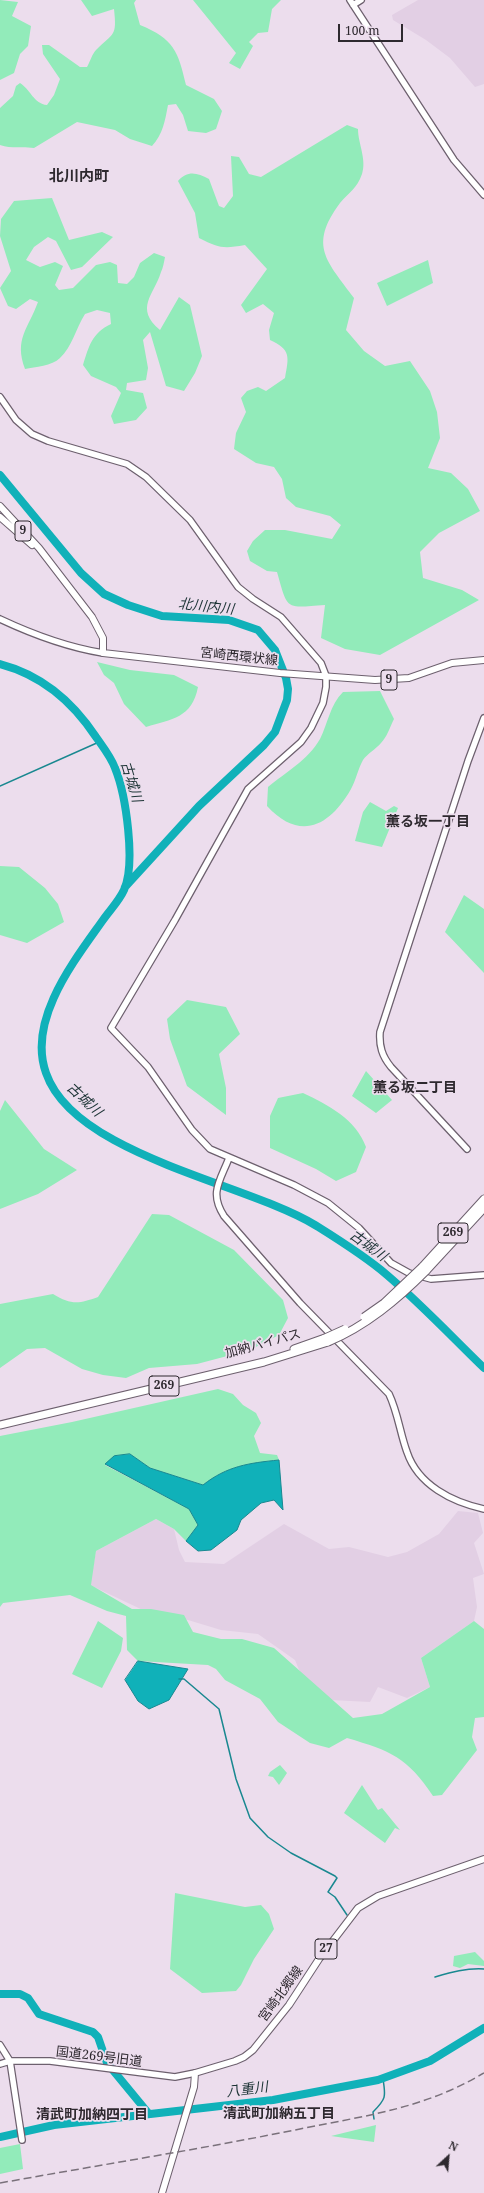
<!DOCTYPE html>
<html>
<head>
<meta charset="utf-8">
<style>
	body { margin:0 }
	#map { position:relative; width:484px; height:2193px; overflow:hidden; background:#ecdded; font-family:"Noto Serif",serif }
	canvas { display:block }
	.north { position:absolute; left:428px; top:2137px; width:40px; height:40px; -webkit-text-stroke:3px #ecdded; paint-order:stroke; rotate:26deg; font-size:11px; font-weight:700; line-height:16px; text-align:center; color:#2e292f }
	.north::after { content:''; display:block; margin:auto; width:14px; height:18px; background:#2e292f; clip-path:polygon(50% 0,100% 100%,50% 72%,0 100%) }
	.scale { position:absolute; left:338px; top:24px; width:65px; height:18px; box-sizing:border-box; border:2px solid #2e292f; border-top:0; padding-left:5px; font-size:12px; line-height:14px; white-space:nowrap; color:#2e292f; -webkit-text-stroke:3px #ecdded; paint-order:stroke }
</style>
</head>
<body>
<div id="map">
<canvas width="484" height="2193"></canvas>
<div class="north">N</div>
<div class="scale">100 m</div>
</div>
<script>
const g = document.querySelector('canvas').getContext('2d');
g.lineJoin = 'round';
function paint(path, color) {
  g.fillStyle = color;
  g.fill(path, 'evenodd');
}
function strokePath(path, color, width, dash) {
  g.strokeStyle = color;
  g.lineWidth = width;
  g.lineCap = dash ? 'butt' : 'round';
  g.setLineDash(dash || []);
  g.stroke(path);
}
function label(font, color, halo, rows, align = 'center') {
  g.font = font + ' "Noto Serif","Noto Sans JP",serif';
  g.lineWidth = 3.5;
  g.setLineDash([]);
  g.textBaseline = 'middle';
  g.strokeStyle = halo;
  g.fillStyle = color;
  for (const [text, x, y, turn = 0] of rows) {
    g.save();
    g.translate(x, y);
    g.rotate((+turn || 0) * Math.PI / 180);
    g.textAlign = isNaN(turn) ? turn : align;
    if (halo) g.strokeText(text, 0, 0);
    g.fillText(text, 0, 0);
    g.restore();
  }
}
const built = new Path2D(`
	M418 0H484V84L475 87 450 58 426 40 393 20 392 15Z
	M458 1511 478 1513 483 1533 474 1543 484 1574 473 1578 477 1607 474 1621 421 1658 430 1687 407 1698 378 1687 370 1702 311 1699 295 1660 258 1634 221 1630 188 1620 147 1612 90 1585 96 1551 156 1519 174 1529 179 1550 185 1562 224 1564 284 1524 329 1549 349 1547 388 1557 407 1552 439 1534Z`);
const green = new Path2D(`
	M0 0 18 2 12 16 31 26 28 46 20 54 14 73 0 80Z
	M81 0H136L134 3 140 25C174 39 178 51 186 85L214 99 222 111 216 129 206 133 188 131 183 115 176 104 168 105C165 121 163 134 152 146L130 139 115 130 77 122 34 148C22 146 12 149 0 145V108L13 96 16 86 20 83C30 89 34 104 47 105L54 95 60 79 43 54 42 45H49L80 67H87C90 62 92 54 96 50 114 32 117 37 114 9L92 16Z
	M193 0H281L272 9 268 32 258 33 249 42 253 46 240 69 229 63 236 53Z
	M347 125 358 129C358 143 367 160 362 174 357 189 349 192 340 203 308 246 327 261 354 298L346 330 364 351 385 366 410 361 430 391 437 412 440 438 428 468 451 473 468 489 480 511 439 533 420 552 423 578 462 590 479 600 380 655 345 649 321 638 325 605C285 608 288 611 277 572L267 571 250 561 247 551 253 541 265 530H285L332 539 341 525 330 516 296 507 286 498 282 479 274 467 256 463 234 449 236 433 246 412 241 398 247 391 258 387 266 391 285 378C289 356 291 350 270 340L269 330 274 313 263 304 246 313 241 305 267 269 245 245C223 249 219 248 199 238L195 213 178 181C188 170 197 173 209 179L219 206 224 208 233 196 231 156 239 157 249 174 261 177Z
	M52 198 69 240 102 232 113 237 82 267 71 270 56 241 48 237 34 247 26 260 40 267 55 262 63 266 55 285 59 290 73 288 96 265 110 262 117 265 118 283 127 284 134 277 140 263 154 253 165 257C164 262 163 268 161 272 154 295 134 308 160 330L179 297 190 305 202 356 195 373 184 391 166 386 150 332 143 340 148 368 146 380 127 383 126 390 143 393 147 408 136 420 114 424 111 416 121 393 116 387 91 376 83 365C89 346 92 333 111 324L110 313 97 310 85 314C76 328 72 347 60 358 52 366 35 367 25 369 14 339 28 329 38 302L30 299 16 309 8 306 0 288 11 271 0 236 1 219 14 201Z
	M428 260 433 283 387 306 377 283Z
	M97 662 130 670 174 675 198 687C192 718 172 719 146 727L124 704 114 683 104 675Z
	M380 691 394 719C390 727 387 737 381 743 376 749 367 754 363 760 358 769 356 780 351 789 330 826 300 842 267 806L268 787C286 772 308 760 320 739 328 723 330 705 343 692Z
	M370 802 386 811 394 806 398 808 382 847 355 841 363 812Z
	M0 866 19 867 45 888 58 904 64 922 27 943 0 935Z
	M464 895 484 909V973L445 932Z
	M187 1000 226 1007 240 1034 219 1054 226 1088V1115L187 1086 170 1039 167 1019Z
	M366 1071 392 1100 376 1113 352 1096Z
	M303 1093C328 1105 356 1119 366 1147L356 1172 336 1181 316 1169 270 1148V1116L278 1098Z
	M5 1100 44 1149 77 1170 38 1194 0 1209V1111Z
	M152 1214 169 1215 234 1250 283 1300 288 1318 279 1335 250 1350 197 1364 149 1368 126 1378 103 1375 82 1369 45 1348 27 1349 0 1368V1304L53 1294C71 1305 79 1304 98 1297Z
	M218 1389 233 1394 243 1405 256 1413 261 1423 254 1436 260 1453 277 1455 279 1460C251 1463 226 1467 203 1485L150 1468 130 1454 105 1465 189 1509 198 1525 186 1541 174 1529 156 1519 96 1551 91 1585 132 1609H151L184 1615 193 1632 221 1639H242L274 1648 353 1718 382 1714 430 1687 421 1658 474 1621 484 1629V1717L475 1718 472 1737 477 1750 442 1795 433 1796C407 1757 391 1751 347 1738L329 1748 310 1743 278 1722 260 1699 225 1680 216 1669 208 1665 138 1661 127 1650 126 1616 107 1611 70 1595 3 1603 0 1607V1436L72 1422Z
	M98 1621 123 1638 121 1651 102 1688 72 1674Z
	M280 1765 287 1773 279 1785 273 1777 268 1776 270 1772Z
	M362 1785 378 1810 382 1808 400 1830 395 1828 385 1843 344 1813Z
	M175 1893 245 1907 261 1905 269 1914 274 1929 254 1959 241 1985 236 1991 202 1993 170 1969Z
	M475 1952 484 1961V1966L468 1964 460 1968 453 1966 454 1956Z
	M376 2125 374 2142 331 2136Z
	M20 2144 23 2169 0 2174V2148Z`);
const water = new Path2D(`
	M130 1454 150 1468 203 1485C227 1466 249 1463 279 1460L283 1510 274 1500 261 1503 241 1520 237 1530 211 1550 198 1551 186 1541 198 1525 189 1509 105 1464 114 1456Z
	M138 1661 188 1669 169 1700 149 1709 138 1701 125 1680Z`);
const stream = new Path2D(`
	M0 786 99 742
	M179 1679H184L219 1709 236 1779 250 1818 268 1837 291 1853 335 1876 337 1878 328 1892 335 1897 347 1915
	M435 1977C452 1972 466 1968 484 1969
	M374 2119 373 2112C386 2099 386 2097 383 2079`);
const river = new Path2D(`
	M0 475 81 573 104 594 128 605 162 616 229 620 258 630 275 650 286 678 288 689 287 700 275 732 264 745 199 806 125 887
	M0 664C42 675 73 702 96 737 103 747 111 757 115 768 126 795 136 864 124 890 119 901 110 910 103 920 74 961 27 1020 46 1073 74 1155 246 1183 315 1225 339 1240 365 1256 387 1275 421 1304 452 1337 484 1368
	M0 1994H20L28 1998 39 2014 93 2032 98 2037 107 2063 149 2114
	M0 2137 54 2125 273 2100 378 2080 430 2061 484 2028`);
const secondary = new Path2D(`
	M350 0 454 160 484 195
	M353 5 361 0
	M0 397 16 420 32 434 48 441 127 464 146 477 190 520 238 587 253 599 281 617 321 663 326 676V687L323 703 311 728 301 742 248 789 175 920 111 1028 148 1067 192 1130 210 1149 294 1185 328 1203 359 1228 391 1263 409 1273 431 1279 484 1275
	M0 619C34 635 66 647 103 653
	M467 1149 391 1067C382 1056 379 1046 380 1032L468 761 484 718
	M229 1158C220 1181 209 1193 224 1216L300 1303 389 1394C398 1413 400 1433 407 1452 418 1485 452 1502 484 1509
	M0 2045 10 2061 22 2140
	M0 2064 10 2061H50L175 2077 195 2073`);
const primary = new Path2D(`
	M0 506 39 548 92 617 103 638V653L280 673 375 680 409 678 452 663 484 660
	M0 517 32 545
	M162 2193 194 2087 195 2073 235 2061 244 2057 253 2050 289 2005 319 1959 358 1908 378 1896 484 1859`);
const highway = new Path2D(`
	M422 1267 484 1199
	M426 1271 484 1208
	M294 1349 325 1338
	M0 1425 264 1362 328 1342`);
const rail = new Path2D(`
	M0 2183C100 2165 201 2149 300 2129 368 2115 423 2109 484 2073`);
const highwayBridge = new Path2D(`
	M364 1317 384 1303 422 1267
	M325 1338 345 1329
	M328 1342C366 1326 397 1300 426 1271`);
const shields = [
	[23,531,16],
	[389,680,16],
	[453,1233,30],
	[164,1386,30],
	[326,1949,22]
];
const shieldNames = [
	["9",23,531],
	["9",389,680],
	["269",453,1233],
	["269",164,1386],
	["27",326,1949]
];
const streetNames = [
	["宮崎西環状線",239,657,6],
	["加納バイパス",263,1344,-15],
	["宮崎北郷線",281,1994,-54],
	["国道269号旧道",99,2057,7]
];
const waterNames = [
	["北川内川",206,607,6],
	["古城川",131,782,73],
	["古城川",84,1100,43],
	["古城川",368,1246,36],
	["八重川",247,2090,-7]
];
const neighbourhoodNames = [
	["薫る坂一丁目",428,822],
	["薫る坂二丁目",415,1088],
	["清武町加納五丁目",279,2114],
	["清武町加納四丁目",92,2115]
];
const quarterNames = [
	["北川内町",79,177]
];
paint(built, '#e2cfe4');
paint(green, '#92ebba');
paint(water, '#10b1b9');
strokePath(water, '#198890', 1);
strokePath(stream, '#198890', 1.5);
strokePath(river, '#10b1b9', 8);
strokePath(secondary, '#6d606e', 8);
strokePath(primary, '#6d606e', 8);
strokePath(highway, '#6d606e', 9);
strokePath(secondary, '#fff', 5.5);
strokePath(primary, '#fff', 6);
strokePath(highway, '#fff', 7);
strokePath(rail, '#7a717b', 1.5, [8, 4]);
strokePath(highwayBridge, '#6d606e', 9, []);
strokePath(highwayBridge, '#fff', 7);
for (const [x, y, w] of shields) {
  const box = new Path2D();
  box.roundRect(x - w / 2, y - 10, w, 20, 3);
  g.fillStyle = '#ecdded';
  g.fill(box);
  strokePath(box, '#2e292f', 1);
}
label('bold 12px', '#2e292f', null, shieldNames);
label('13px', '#2e292f', '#ecdded', streetNames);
label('italic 14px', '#1c3335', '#ecdded', waterNames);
label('bold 14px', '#2e292f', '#ecdded', neighbourhoodNames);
label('bold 15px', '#2e292f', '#ecdded', quarterNames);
</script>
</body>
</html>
